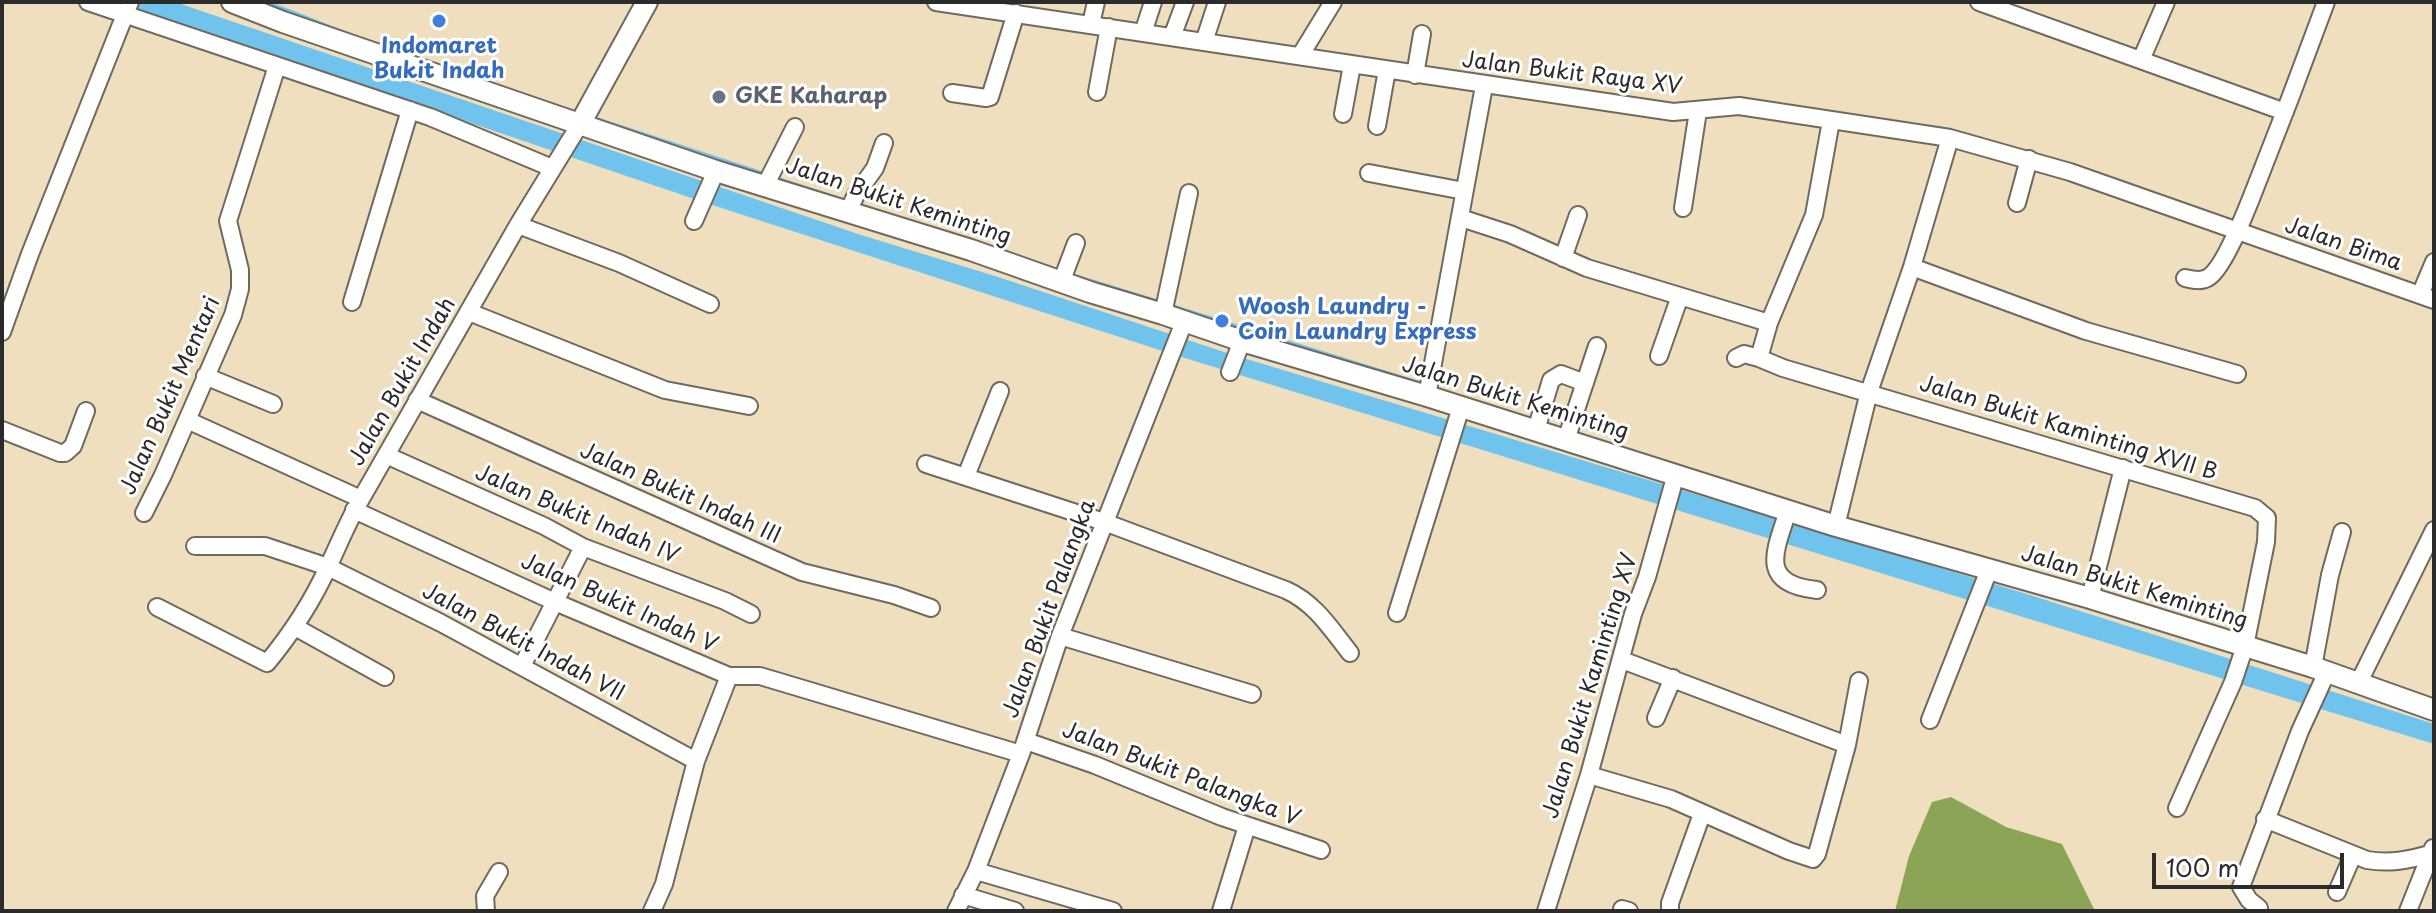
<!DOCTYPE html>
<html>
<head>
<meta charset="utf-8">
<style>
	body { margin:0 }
	#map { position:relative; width:2436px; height:913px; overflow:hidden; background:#efdfbe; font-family:"Playpen Sans",sans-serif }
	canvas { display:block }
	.frame { position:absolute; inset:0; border:4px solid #2b2b2b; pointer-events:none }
	.scale { position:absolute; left:2152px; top:853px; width:192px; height:36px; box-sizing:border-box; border:4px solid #2b2b2b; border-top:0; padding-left:10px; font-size:24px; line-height:28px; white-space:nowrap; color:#2b2b2b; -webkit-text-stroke:6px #fff; paint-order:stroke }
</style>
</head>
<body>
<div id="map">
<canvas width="2436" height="913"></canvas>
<div class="frame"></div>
<div class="scale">100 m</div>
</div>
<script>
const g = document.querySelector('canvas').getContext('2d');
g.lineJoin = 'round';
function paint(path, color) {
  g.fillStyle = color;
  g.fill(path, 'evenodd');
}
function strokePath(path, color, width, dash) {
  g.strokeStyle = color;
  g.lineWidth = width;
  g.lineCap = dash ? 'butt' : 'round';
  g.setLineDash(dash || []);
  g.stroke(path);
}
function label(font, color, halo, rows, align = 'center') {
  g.font = font + ' "Playpen Sans",sans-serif';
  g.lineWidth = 6;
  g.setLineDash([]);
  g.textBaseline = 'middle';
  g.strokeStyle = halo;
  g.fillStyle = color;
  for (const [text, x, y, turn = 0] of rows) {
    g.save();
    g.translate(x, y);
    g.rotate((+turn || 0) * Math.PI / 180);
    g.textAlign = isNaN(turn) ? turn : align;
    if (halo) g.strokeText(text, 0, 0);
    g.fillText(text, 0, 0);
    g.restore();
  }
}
const forest = new Path2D(`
	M1951 797 2006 827 2062 844 2095 911H1895L1909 856 1932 802Z`);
const water = new Path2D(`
	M115 2H175L861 235 995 276 1230 354 2030 595 2434 724V744L1172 354 703 202Z`);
const stream = new Path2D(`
	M266 2 350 35
	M593 118 767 175
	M775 178 839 199
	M1068 274 1162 303
	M1171 306 1422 384`);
const minor = new Path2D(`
	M88 2 430 117 552 168
	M936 2 1673 112 1739 106 1950 138 2070 172 2434 300
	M1979 2 2285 112
	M1091 24 1096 2
	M1143 33 1153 2
	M1172 37 1185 2
	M1204 42 1217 2
	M1300 56 1333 2
	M2141 60 2166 2
	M1415 75 1422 34
	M1097 92 1109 27
	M952 93 986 98 990 97 1016 13
	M1343 114 1352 65
	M1831 121 1814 215 1769 323 1759 358 1783 368 2255 508 2267 518 2266 542 2245 646 2233 682 2177 808
	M1377 126 1387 70
	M1369 173 1464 191
	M765 186 795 127
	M2017 203 2029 159
	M1683 208 1698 111
	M848 211 857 193 875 168 884 143
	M1461 218 1510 234 1587 268 1769 323
	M694 221 716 171
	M518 225 619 263 710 304
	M1563 258 1578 215
	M1912 267 2086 331 2237 374
	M2185 278C2193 280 2202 282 2209 277 2225 266 2246 211 2254 191 2279 128 2303 65 2326 2
	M1062 280 1076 243
	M2420 295 2434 262
	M352 302 410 110
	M469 312 665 390 749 406
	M1163 314 1189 193
	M2 332 30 254 130 2
	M1659 356 1680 296
	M1736 358 1744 354 1759 358
	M1230 372 1242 341
	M205 376 273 404
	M1427 396 1484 86
	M417 400 802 572 894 595 931 608
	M187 420 361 499
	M2 430 60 453H65L73 446 86 411
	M1536 430 1551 380 1561 374 1585 383
	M1566 440 1597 346
	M386 455 544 526 583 547 725 601 751 614
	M926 464 1104 522 1286 590C1315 603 1331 629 1350 653
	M966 476 1000 391
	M354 510 555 602 729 676 696 761 664 884 652 911
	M1788 511C1774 553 1759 584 1817 590
	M144 513 163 475 233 315 240 289V270L228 221 277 66
	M1836 526 1869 392 1912 267 1950 138
	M195 546H265L328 567 441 623 696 761
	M2090 598 2123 468
	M157 607 267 663C291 634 312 602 328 567 339 544 348 521 361 499L518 225 580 124
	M1397 613 1461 407
	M295 627 385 677
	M1060 636 1252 694
	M1622 660 1847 745
	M522 666 583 547
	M2313 667 2330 575 2342 532
	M729 676H760L1021 754
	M2358 684 2434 530
	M1656 718 1673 678
	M1930 720 1989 570
	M1026 741 1095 765 1222 817 1321 850
	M1589 775 1671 799 1789 851 1813 859 1817 854 1847 745 1859 681
	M2265 819 2367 860C2390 864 2408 860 2430 854
	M976 871 1113 911
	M2337 892 2353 855
	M963 895 1015 911
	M2259 908 2249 900 2241 887 2300 731 2327 672
	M1622 909 1629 911
	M486 911 485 896 499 872
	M956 911 976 871 1021 754 1060 636 1184 322
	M1221 911 1247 826
	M1546 911 1589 775 1633 614 1647 577 1676 474
	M1670 911V903L1702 814
	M2408 911 2433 848`);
const major = new Path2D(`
	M232 2 283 22 716 171 971 250 1090 292 1163 314 1242 341 1427 396 1836 526 2090 598 2245 646 2313 667 2434 710
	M580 124 647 2`);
const markers = [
	[439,21,8,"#3f7fe0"],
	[719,97,8,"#6b7280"],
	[1222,321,8,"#3f7fe0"]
];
const shopNames = [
	["Indomaret",439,47],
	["Bukit Indah",439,72],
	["Woosh Laundry -",1238,308,"left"],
	["Coin Laundry Express",1238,333,"left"]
];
const streetNames = [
	["Jalan Bukit Raya XV",1572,74,7],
	["Jalan Bukit Keminting",898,202,18],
	["Jalan Bima",2343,245,19],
	["Jalan Bukit Indah",403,382,-60],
	["Jalan Bukit Mentari",171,396,-66],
	["Jalan Bukit Keminting",1515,399,17],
	["Jalan Bukit Kaminting XVII B",2068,429,17],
	["Jalan Bukit Indah III",680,494,24],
	["Jalan Bukit Indah IV",577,515,23],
	["Jalan Bukit Keminting",2134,588,17],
	["Jalan Bukit Indah V",619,604,24],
	["Jalan Bukit Palangka",1050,609,-70],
	["Jalan Bukit Indah VII",523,643,28],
	["Jalan Bukit Kaminting XV",1591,686,-73],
	["Jalan Bukit Palangka V",1181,775,21]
];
const worshipNames = [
	["GKE Kaharap",735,97]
];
paint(forest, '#8ca456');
paint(water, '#70c3ec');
strokePath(stream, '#70c3ec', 4);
strokePath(minor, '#706a5e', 20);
strokePath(major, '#706a5e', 24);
strokePath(minor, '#fff', 16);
strokePath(major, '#fff', 20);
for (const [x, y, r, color] of markers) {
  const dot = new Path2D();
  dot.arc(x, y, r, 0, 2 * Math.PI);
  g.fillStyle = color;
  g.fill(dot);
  strokePath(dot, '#fff', 3);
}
label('bold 22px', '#366cbe', '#fff', shopNames);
label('22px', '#2b2b2b', '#fff', streetNames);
label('bold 22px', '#5b616d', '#fff', worshipNames, 'left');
</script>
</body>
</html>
